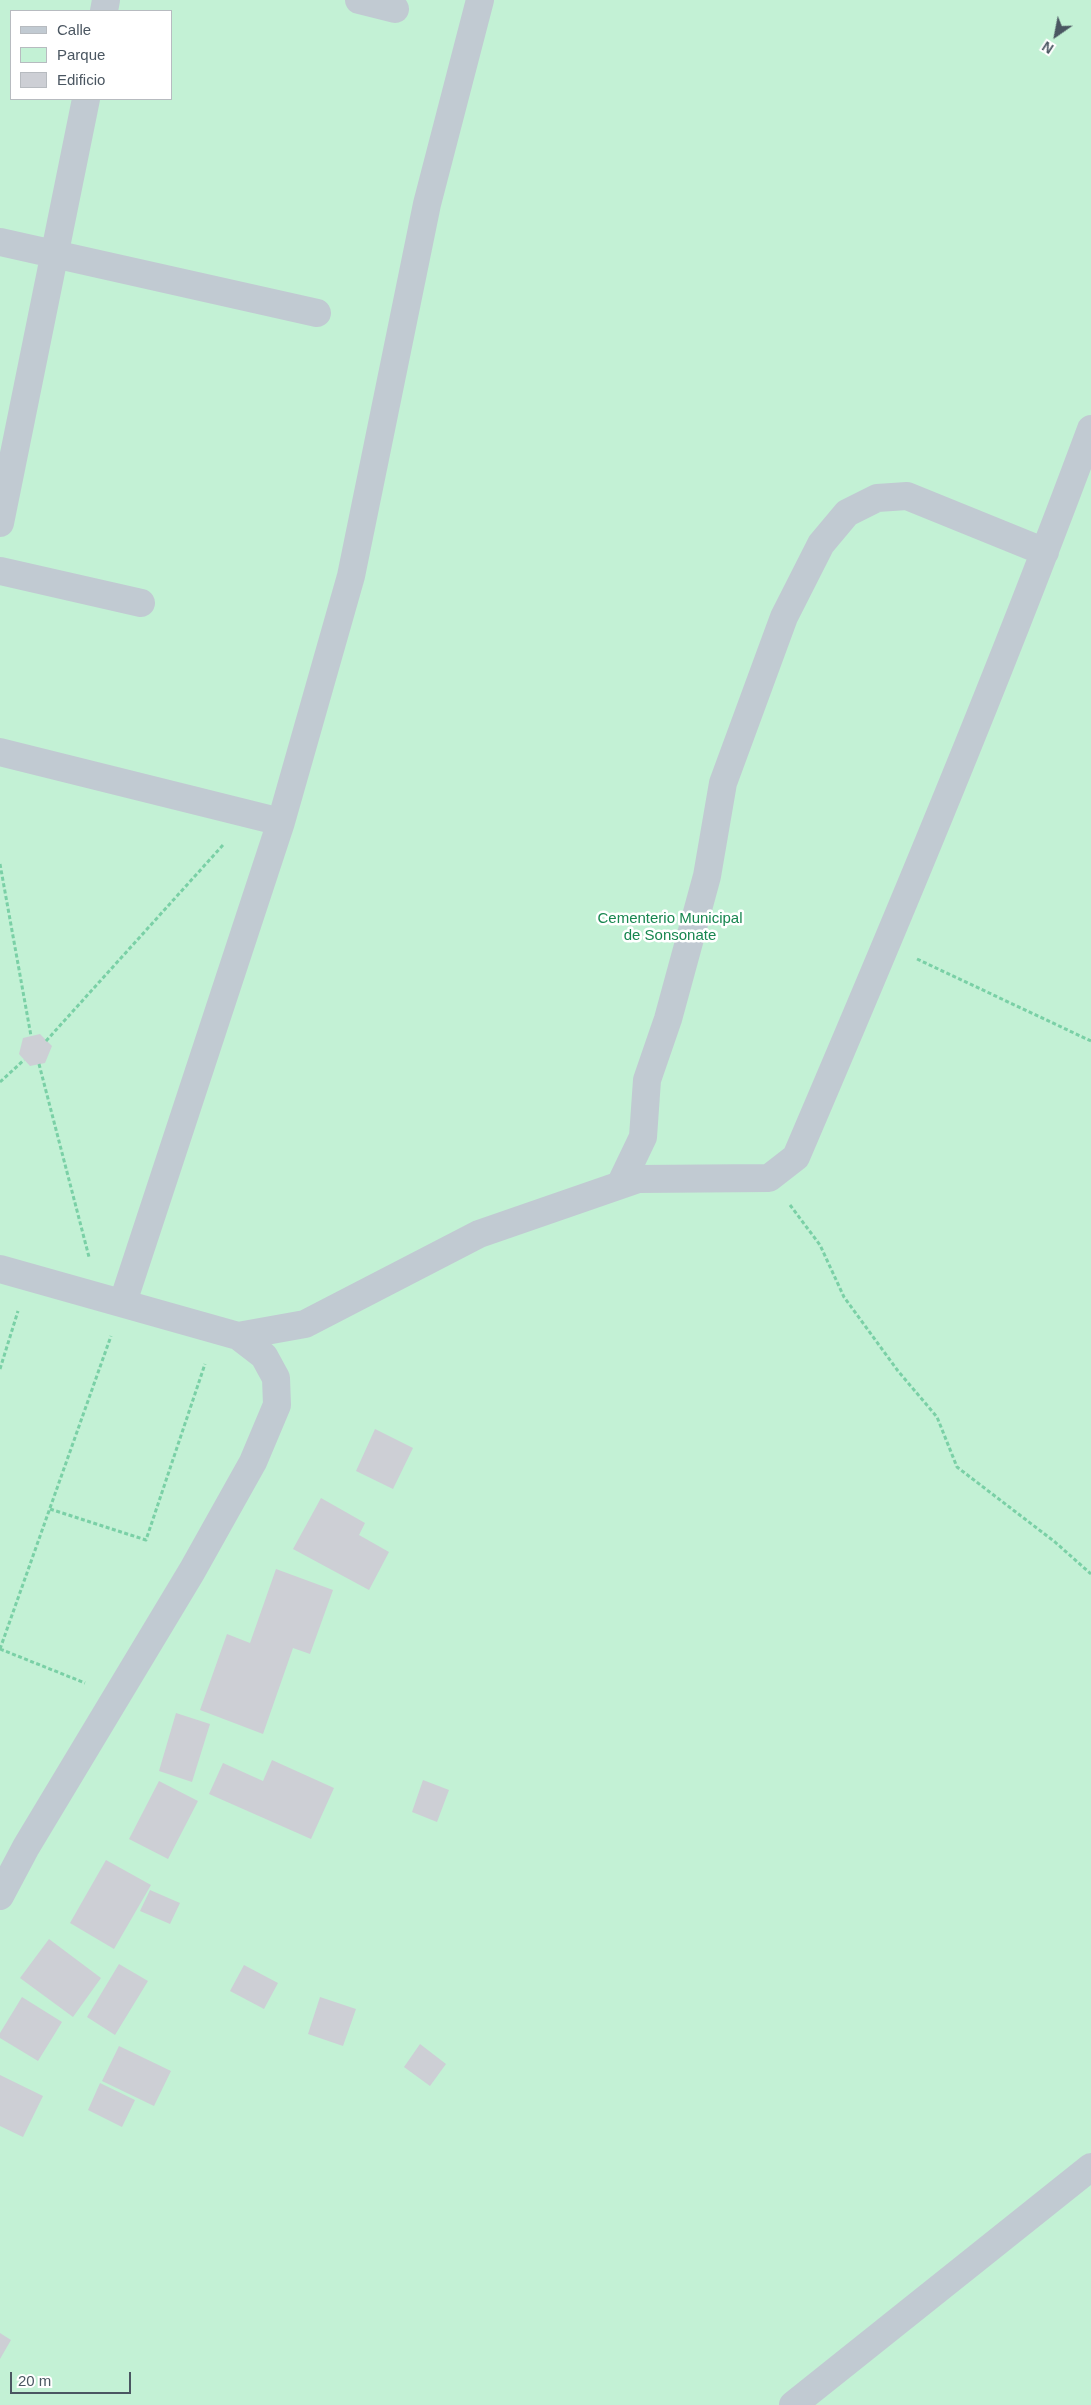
<!DOCTYPE html>
<html>
<head>
<meta charset="utf-8">
<style>
	body { margin:0 }
	#map { position:relative; width:1091px; height:2405px; overflow:hidden; background:#f5f3f3; font-family:Arial,sans-serif }
	canvas { display:block }
	.legend { position:absolute; left:10px; top:10px; width:162px; height:90px; box-sizing:border-box; background:#fff; border:1px solid #b7bbc0; margin:0; padding:6px 9px; list-style:none; font-size:15px; color:#4a5661 }
	.legend li { display:flex; align-items:center; gap:10px; height:25px }
	.legend b { width:25px; border:1px solid #b7bbc0 }
	.north { position:absolute; left:1031px; top:10px; width:50px; height:50px; -webkit-text-stroke:4px #fff; paint-order:stroke; rotate:213deg; font-size:14px; font-weight:700; line-height:20px; text-align:center; color:#4a5661 }
	.north::after { content:''; display:block; margin:auto; width:18px; height:22px; background:#4a5661; clip-path:polygon(50% 0,100% 100%,50% 72%,0 100%) }
	.scale { position:absolute; left:10px; top:2372px; width:121px; height:22px; box-sizing:border-box; border:2px solid #4a5661; border-top:0; padding-left:6px; font-size:15px; line-height:18px; white-space:nowrap; color:#4a5661; -webkit-text-stroke:4px #fff; paint-order:stroke }
</style>
</head>
<body>
<div id="map">
<canvas width="1091" height="2405"></canvas>
<ul class="legend">
<li><b style="height:6px;background:#c1cad2"></b>Calle</li>
<li><b style="height:14px;background:#c3f1d5"></b>Parque</li>
<li><b style="height:14px;background:#cdcfd5"></b>Edificio</li>
</ul>
<div class="north">N</div>
<div class="scale">20 m</div>
</div>
<script>
const g = document.querySelector('canvas').getContext('2d');
g.lineJoin = 'round';
function paint(path, color) {
  g.fillStyle = color;
  g.fill(path, 'evenodd');
}
function strokePath(path, color, width, dash) {
  g.strokeStyle = color;
  g.lineWidth = width;
  g.lineCap = dash ? 'butt' : 'round';
  g.setLineDash(dash || []);
  g.stroke(path);
}
function label(font, color, halo, rows, align = 'center') {
  g.font = font + ' Arial,sans-serif';
  g.lineWidth = 5;
  g.setLineDash([]);
  g.textBaseline = 'middle';
  g.strokeStyle = halo;
  g.fillStyle = color;
  for (const [text, x, y, turn = 0] of rows) {
    g.save();
    g.translate(x, y);
    g.rotate((+turn || 0) * Math.PI / 180);
    g.textAlign = isNaN(turn) ? turn : align;
    if (halo) g.strokeText(text, 0, 0);
    g.fillText(text, 0, 0);
    g.restore();
  }
}
const green = new Path2D(`
	M0 0H1091V2405H0ZM11 11H171V99H11Z`);
const building = new Path2D(`
	M40 1034 52 1046 45 1063 30 1066 19 1054 23 1038Z
	M375 1429 413 1448 393 1489 356 1471Z
	M321 1498 365 1523 359 1535 389 1552 369 1590 293 1549Z
	M276 1569 333 1590 310 1654 293 1648 263 1734 200 1710 227 1634 250 1643Z
	M176 1713 210 1724 192 1782 159 1771Z
	M272 1760 334 1788 311 1839 209 1794 223 1763 263 1781Z
	M423 1780 449 1790 437 1822 412 1812Z
	M159 1781 198 1801 168 1859 129 1839Z
	M106 1860 151 1885 114 1949 70 1923Z
	M150 1890 180 1903 170 1924 140 1911Z
	M49 1939 101 1978 73 2017 20 1978Z
	M119 1964 148 1981 115 2035 87 2017Z
	M244 1965 278 1983 264 2009 230 1991Z
	M22 1997 62 2022 38 2061 0 2038V2033Z
	M320 1997 356 2009 343 2046 308 2034Z
	M420 2044 446 2064 430 2086 404 2067Z
	M119 2046 171 2071 154 2106 102 2081Z
	M0 2075 43 2096 23 2137 0 2126Z
	M100 2083 135 2100 122 2127 88 2110Z
	M0 2333 11 2340 0 2359Z`);
const path = new Path2D(`
	M0 864 31 1036
	M917 959 1091 1041
	M46 1041 223 845
	M39 1064 89 1257
	M0 1082 24 1060
	M790 1205 820 1245 844 1297 898 1371 937 1417 957 1467 1055 1542 1091 1574
	M0 1369 18 1311
	M50 1509 146 1540 205 1364
	M0 1649 111 1336
	M0 1649 85 1683`);
const minor = new Path2D(`
	M359 0 395 9
	M104 11 106 0
	M0 242 317 313
	M0 523 86 99
	M0 571 141 603
	M0 752 281 822
	M620 1185 643 1137 647 1080 668 1019 707 876 723 783 784 617 821 544 847 513 877 498 907 496 1045 552
	M0 1269 238 1336 264 1356 276 1378 277 1405 253 1462 192 1571 26 1847 0 1896
	M123 1302 281 822 351 576 427 204 480 0
	M238 1336 305 1324 479 1234 638 1179 769 1178 796 1157C899 916 1000 674 1091 429
	M793 2405 1091 2167`);
const parkNames = [
	["Cementerio Municipal",670,919],
	["de Sonsonate",670,936]
];
paint(green, '#c3f1d5');
paint(building, '#cdcfd5');
strokePath(path, '#7ad0a6', 3, [4, 2.5]);
strokePath(minor, '#c1cad2', 28);
label('15px', '#17864f', '#fff', parkNames);
</script>
</body>
</html>
